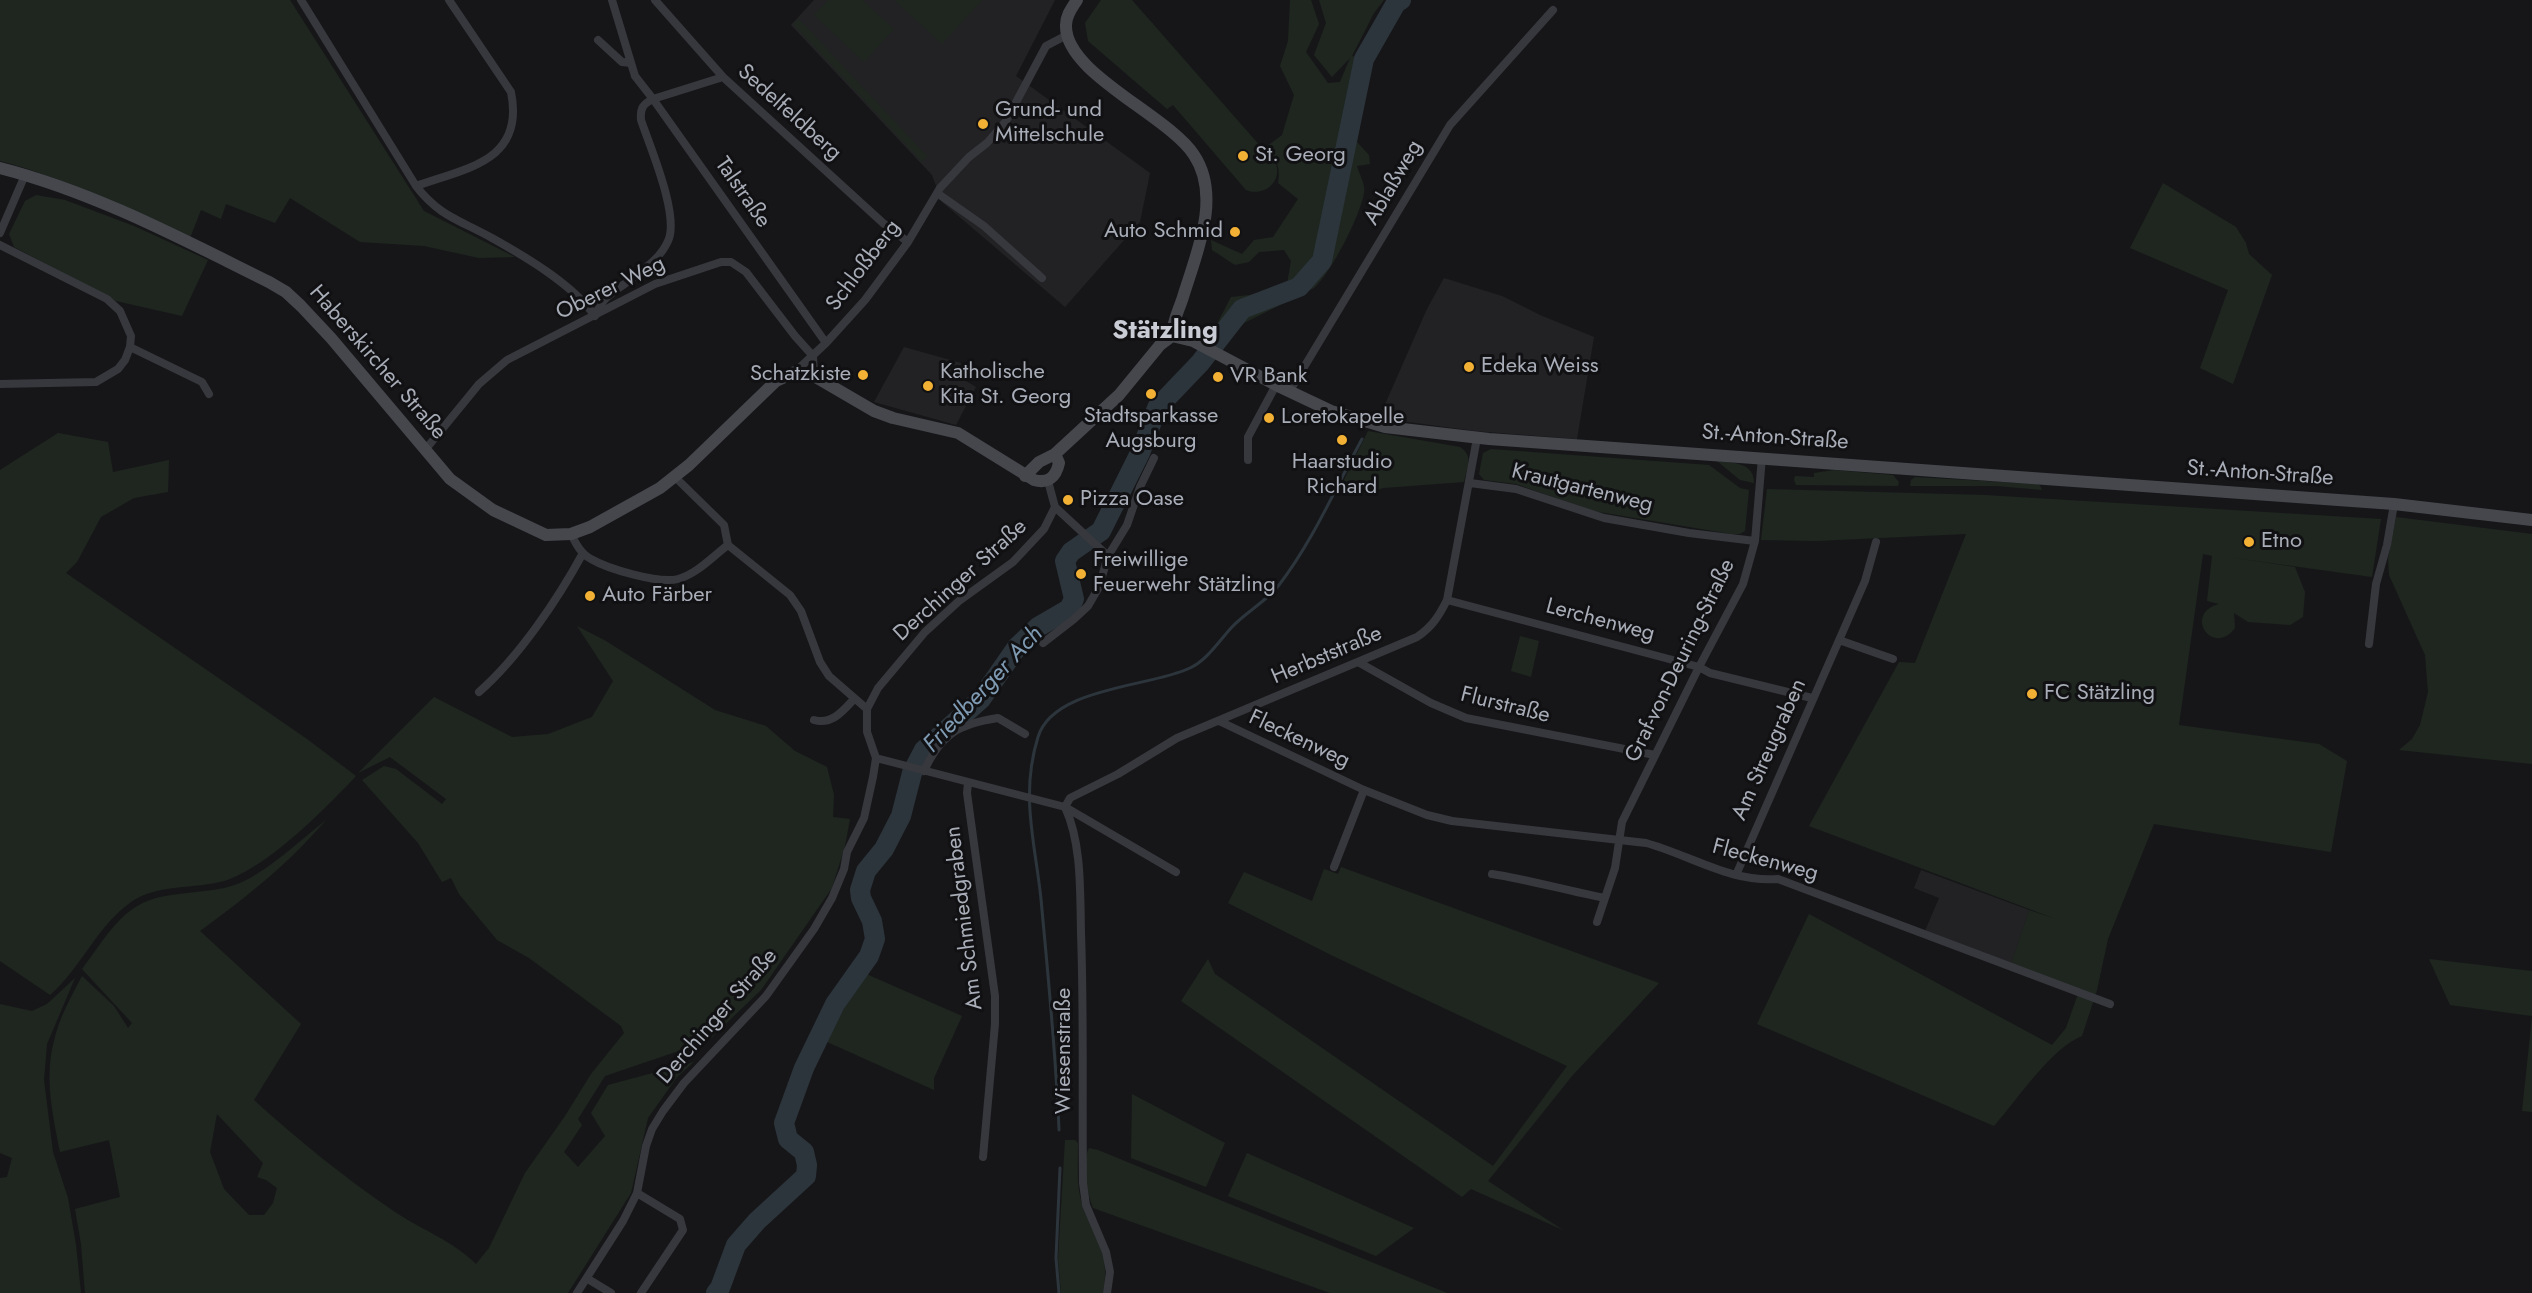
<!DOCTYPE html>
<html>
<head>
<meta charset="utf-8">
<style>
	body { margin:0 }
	canvas { display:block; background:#161618 }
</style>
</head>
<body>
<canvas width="2532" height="1293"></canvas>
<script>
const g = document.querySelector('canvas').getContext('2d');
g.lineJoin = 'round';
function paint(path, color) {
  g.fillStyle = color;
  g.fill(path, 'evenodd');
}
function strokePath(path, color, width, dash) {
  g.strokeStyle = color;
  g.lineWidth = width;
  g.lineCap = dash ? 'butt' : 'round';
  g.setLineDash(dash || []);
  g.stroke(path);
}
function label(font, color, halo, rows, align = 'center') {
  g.font = font + ' Jost,sans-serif';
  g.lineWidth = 6;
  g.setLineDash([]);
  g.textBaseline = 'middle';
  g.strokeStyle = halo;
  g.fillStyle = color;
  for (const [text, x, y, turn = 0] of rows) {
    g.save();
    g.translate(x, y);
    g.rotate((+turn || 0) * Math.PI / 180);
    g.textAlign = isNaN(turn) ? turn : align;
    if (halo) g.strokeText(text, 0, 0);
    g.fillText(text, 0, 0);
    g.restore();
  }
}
const built = new Path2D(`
	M814 0H1055L1016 76 1150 173 1140 222 1065 307 942 202 932 175 791 25Z
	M1444 278 1502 296 1540 315 1594 337 1577 439 1475 431 1379 418 1427 309Z
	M904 347 961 363 959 377 976 387 956 425 874 402Z
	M1921 870 2029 910 2011 964 1925 931 1939 898 1914 888Z`);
const green = new Path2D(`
	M0 0H290L424 211 515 257 479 258 424 246 360 242 290 198 275 223 226 204 221 219 201 210 190 238C128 210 66 178 0 161Z
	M828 0H862L894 29 864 62 814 15Z
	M894 0H982L942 44Z
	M1101 0H1132L1276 164C1282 183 1263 197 1246 190L1173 105 1167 109 1088 41 1085 23Z
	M1290 0H1311L1319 24 1306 52 1328 83 1340 82 1350 58 1332 77 1314 55 1326 23 1319 0H1384L1374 13 1352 56 1372 60 1357 142 1369 155 1370 164 1357 166C1359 174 1366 185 1364 193 1360 216 1331 273 1314 288L1244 323 1224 346 1209 339 1231 297 1250 295 1287 284 1291 261 1284 250 1259 252 1249 262 1235 265 1212 250 1211 240 1242 254 1254 240 1273 237 1298 199 1278 183C1281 166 1276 159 1266 147L1282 135 1294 95 1280 66 1288 41Z
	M799 19 927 156 922 162 793 24Z
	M2163 183 2236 227 2246 243 2249 254 2272 275 2233 384 2200 368 2228 290 2130 248Z
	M36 195 65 200 134 226 208 260 182 316 116 301 14 247 9 234 25 201Z
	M1368 431 1460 447C1474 456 1467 468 1464 482L1383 488 1366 494 1340 488Z
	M58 433 108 442 113 472 169 460 168 492 134 498 101 517 77 562 66 573 307 739 356 776C325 809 267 868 224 881 195 889 156 884 131 902 97 926 81 968 50 995L0 961V470Z
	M1491 449 1709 465 1740 488 1749 490 1745 531 1740 534H1731L1593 511 1516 484 1484 480 1479 474 1483 453Z
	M1717 461C1733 463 1754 462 1754 483L1740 480Z
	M1834 470 1893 475 1899 482 1898 486 1796 485 1794 480 1795 476 1814 477V473Z
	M1915 477 2039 484 2042 490 1997 486H1910L1911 480Z
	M1767 489 1985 495 2381 519 2372 577 2227 557 2295 567 2305 592 2303 617 2290 625 2248 622 2234 613 2235 628C2212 658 2183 613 2219 604L2207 601 2212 556 2203 554 2179 725 2319 744 2347 761 2331 852 2154 824 2108 939 2097 990 2082 1036C2051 1048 2017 1100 1994 1126L1757 1024 1809 914 2052 1045 2066 1028 2079 991 2011 964 2029 910 2056 919 1809 826 1899 662 1915 663 1966 534 1816 541 1761 540Z
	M2396 517 2532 534V764L2399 750 2412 739 2420 725 2428 692 2425 655 2389 575 2388 558Z
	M577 626 606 641 715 710 766 726 795 751 827 767 834 795 833 817 850 819 845 846 832 888 761 990 708 1041 605 1076 578 1119 582 1125 564 1152 578 1167 605 1136 591 1113 608 1085 694 1062 677 1077 648 1118 631 1193 568 1293H85L81 1244 75 1209 120 1197 109 1140 60 1152C53 1116 44 1078 54 1041 59 1018 71 997 82 976L114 1006 128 1028 132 1023 82 969C100 946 117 914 145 902 172 890 212 895 240 883 268 871 302 839 326 820 287 865 248 896 200 931L301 1024 254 1100C298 1140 346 1179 395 1212 422 1230 453 1241 476 1264L489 1248 525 1173 565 1116 591 1074 624 1033 621 1026 529 958 497 940 459 894 451 878 442 882 418 843 362 780 384 766 396 769 442 804 446 799 390 757 358 773 434 697 512 737 548 734 592 717 613 681ZM217 1114 263 1163 257 1177 266 1180 277 1188 273 1203 264 1215H249L224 1189 210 1152Z
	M1520 636 1539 641 1531 677 1511 671Z
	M1341 867 1659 983 1572 1076 1488 1181 1563 1230 1471 1189 1462 1197 1181 1001 1208 959 1215 974 1493 1166 1567 1066 1333 956 1228 903 1244 872 1312 901 1324 869 1338 874Z
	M2429 959 2532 971V1016L2450 1005Z
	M864 973 962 1016 934 1078V1090L825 1041Z
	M75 978 47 1044 44 1080 53 1152 68 1198 76 1245 81 1293H0V1178L7 1177 12 1158 0 1153V1004L32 1011 47 1004Z
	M2532 1017V1112L2522 1111Z
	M1132 1094 1225 1143 1206 1187 1131 1158Z
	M1065 1140H1075L1078 1143C1078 1162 1076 1185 1082 1204 1095 1240 1111 1252 1103 1293H1061L1058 1259Z
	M1089 1148 1098 1150 1447 1293H1330L1093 1208C1087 1191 1081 1165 1089 1148Z
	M1247 1153 1414 1228 1376 1256 1228 1196Z`);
const stream = new Path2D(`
	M1059 1130C1056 1053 1048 976 1041 899 1035 842 1020 795 1038 737 1053 687 1151 687 1190 668 1207 660 1219 641 1232 627 1246 612 1267 601 1279 585 1313 541 1336 487 1362 439
	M1059 1293 1056 1258 1060 1168`);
const river = new Path2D(`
	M716 1293 720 1288 736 1245 757 1221 806 1176 807 1165 804 1152 788 1139 784 1123 804 1068 835 1004 869 956 875 939 872 921 861 898 860 890 866 871 884 849 901 816 912 773 924 750 981 699 1017 647 1038 627 1069 609 1074 599 1065 561 1071 552 1101 531 1140 453 1157 408 1200 363 1242 309 1299 287 1322 261 1364 59 1396 3 1401 0`);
const street = new Path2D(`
	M301 0 416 186C440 217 460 220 492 238 526 257 572 284 595 316
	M612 0 635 76 653 99 826 343
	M655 0 723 77 883 223 908 242
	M598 40 622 62 631 63
	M416 186C467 168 525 161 511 92L449 0
	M937 193 984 226 1042 278
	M0 233 25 175
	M0 245 107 299 120 311 131 336 130 347 125 360 118 369 96 382 0 384
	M595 316C602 296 617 290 633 278 647 267 661 257 668 241 680 216 650 147 641 120 640 108 643 104 653 99L723 77
	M130 347 202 382 209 394
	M795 372 826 343 865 300 908 242 940 188 969 157 987 143 1006 121 1046 46 1067 35
	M1289 392 1450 125 1553 10
	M425 450 479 384 507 360 655 284 721 262H731L746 272 795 336 813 356 814 376
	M1248 460V437L1276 385
	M675 477 724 525 728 545
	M1470 483 1516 489 1604 518 1689 533 1755 541
	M1055 507 1108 556
	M571 534C576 544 581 554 591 559 608 569 659 584 678 579 697 574 713 556 728 545L790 595 801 611 820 662 829 676 867 709
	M1447 600 1699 667 1710 673 1812 698
	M1839 640 1893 659
	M1043 643 1074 619 1088 606 1099 587 1108 556 1127 525 1140 487 1154 458
	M2369 644 2376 584 2387 545 2394 504
	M1358 662 1431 703 1466 718 1655 755
	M479 692C519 657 558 599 583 553
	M814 720C832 725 843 711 854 699
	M1219 721 1364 790 1427 815 1452 821 1646 843C1690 855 1731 883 1778 879L2110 1004
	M876 758 1065 807 1176 872
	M924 771C941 734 958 724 998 718L1025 734
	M968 783 967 793 995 996V1024L983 1157
	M1065 807 1070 798 1118 774 1177 738 1417 637C1432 627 1439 616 1447 600L1477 438
	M1065 807C1082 844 1080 892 1081 933 1084 1016 1082 1100 1083 1183L1086 1205 1106 1252 1110 1272 1107 1293
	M1334 867 1364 790
	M1492 874C1531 880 1567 891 1605 898
	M1736 875 1865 581 1876 542
	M1597 922 1615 868 1622 822 1699 667 1743 584 1755 541 1762 457
	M637 1193 680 1219 683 1230 641 1293
	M588 1279 611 1293
	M577 1293 623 1221 637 1193 646 1146 652 1129 663 1111 684 1083 766 996 814 929 832 898 844 869 847 852 864 818 873 777 876 758 867 732V709L878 688 925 632 959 601 1013 562 1044 529 1055 507 1048 481`);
const secondary = new Path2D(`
	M1077 0C1072 8 1066 15 1066 25 1064 73 1168 115 1194 155 1222 197 1196 254 1183 297 1179 310 1172 322 1172 336
	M0 168C94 192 182 239 269 282L286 292 301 306 331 338 450 479 493 510 546 535 571 534 590 527 660 488 689 465 776 381 795 372 814 376 874 411 893 418 958 433 1034 480C1048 484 1056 477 1059 463L1055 454
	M1172 336 1193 341 1276 385 1331 411 1385 427 1489 439 2394 504 2532 520
	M1025 476 1039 462 1055 454 1119 395 1160 345 1172 336`);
const markers = [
	[983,124,6,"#f2b134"],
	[1243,156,6,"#f2b134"],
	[1235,232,6,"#f2b134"],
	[1469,367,6,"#f2b134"],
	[863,375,6,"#f2b134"],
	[1218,377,6,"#f2b134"],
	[928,386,6,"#f2b134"],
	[1151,394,6,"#f2b134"],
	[1269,418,6,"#f2b134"],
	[1342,440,6,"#f2b134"],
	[1068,500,6,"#f2b134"],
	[2249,542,6,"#f2b134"],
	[1081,574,6,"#f2b134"],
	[590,596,6,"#f2b134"],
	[2032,694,6,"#f2b134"]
];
const poiNames = [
	["Grund- und",995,111],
	["Mittelschule",995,136],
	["St. Georg",1255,156],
	["Auto Schmid",1223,232,"right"],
	["Edeka Weiss",1481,367],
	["Katholische",940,373],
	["Kita St. Georg",940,398],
	["Schatzkiste",851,375,"right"],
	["VR Bank",1230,377],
	["Stadtsparkasse",1151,417,"center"],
	["Augsburg",1151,442,"center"],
	["Loretokapelle",1281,418],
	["Haarstudio",1342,463,"center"],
	["Richard",1342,488,"center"],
	["Pizza Oase",1080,500],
	["Etno",2261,542],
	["Freiwillige",1093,561],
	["Feuerwehr Stätzling",1093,586],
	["Auto Färber",602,596],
	["FC Stätzling",2044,694]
];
const streetNames = [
	["Sedelfeldberg",789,113,42],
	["Ablaßweg",1394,183,-60],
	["Talstraße",742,193,55],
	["Schloßberg",864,266,-53],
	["Oberer Weg",611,289,-26],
	["Haberskircher Straße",377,363,49],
	["St.-Anton-Straße",1775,438,4],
	["St.-Anton-Straße",2260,474,4],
	["Krautgartenweg",1582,489,14],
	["Derchinger Straße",961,581,-42],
	["Lerchenweg",1600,621,15],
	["Herbststraße",1327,656,-23],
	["Graf-von-Deuring-Straße",1681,661,-64],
	["Flurstraße",1505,706,14],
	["Fleckenweg",1299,740,25],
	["Am Streugraben",1770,750,-66],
	["Fleckenweg",1765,861,15],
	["Am Schmiedgraben",965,918,-97],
	["Derchinger Straße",718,1017,-49],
	["Wiesenstraße",1065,1051,-90]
];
const waterNames = [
	["Friedberger Ach",984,690,-47]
];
const quarterNames = [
	["Stätzling",1165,332]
];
paint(built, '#222225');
paint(green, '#1e261f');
strokePath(stream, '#2c353c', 3);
strokePath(river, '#2c353c', 20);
strokePath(street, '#37383d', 8);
strokePath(secondary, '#45474d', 12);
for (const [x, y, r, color] of markers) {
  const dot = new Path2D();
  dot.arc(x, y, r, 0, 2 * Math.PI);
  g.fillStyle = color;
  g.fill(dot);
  strokePath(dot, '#111113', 2);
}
label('22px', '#a8adb8', '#111113', poiNames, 'left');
label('22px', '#a8adb8', '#111113', streetNames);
label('italic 24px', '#7f9bb3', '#111113', waterNames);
label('bold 26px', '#c9ccd4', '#111113', quarterNames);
</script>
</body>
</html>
